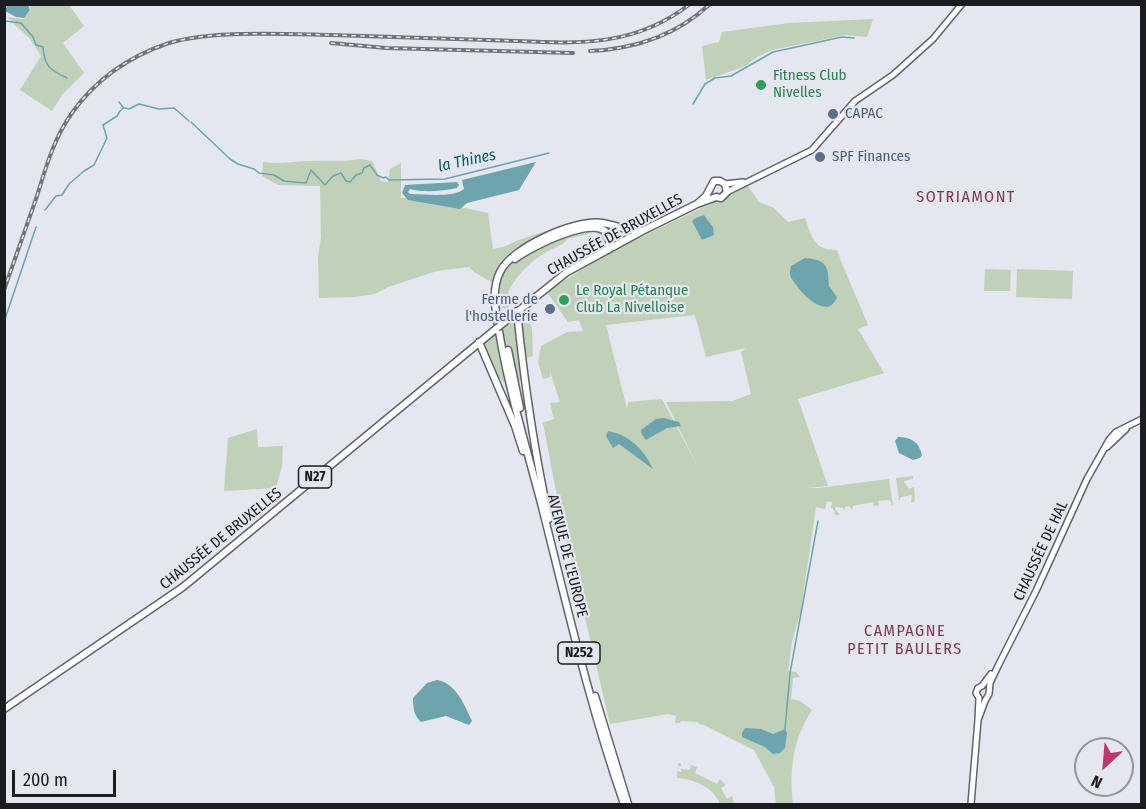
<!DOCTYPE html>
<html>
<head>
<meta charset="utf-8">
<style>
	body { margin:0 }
	#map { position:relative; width:1146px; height:809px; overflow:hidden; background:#e4e6f0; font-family:"Fira Sans Condensed",sans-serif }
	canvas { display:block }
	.frame { position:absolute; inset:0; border:6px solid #1b1c1f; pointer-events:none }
	.north { position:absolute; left:1074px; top:737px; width:60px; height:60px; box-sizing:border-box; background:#e4e6f0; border:2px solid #94959c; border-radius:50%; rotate:206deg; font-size:16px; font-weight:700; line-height:24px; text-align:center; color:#1b1c1f }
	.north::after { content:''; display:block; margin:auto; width:21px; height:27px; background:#c1366d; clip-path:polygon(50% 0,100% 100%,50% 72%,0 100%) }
	.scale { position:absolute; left:12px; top:770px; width:104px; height:27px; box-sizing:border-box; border:3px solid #1b1c1f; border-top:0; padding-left:8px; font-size:18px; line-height:21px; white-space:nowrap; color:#1b1c1f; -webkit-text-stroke:4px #e4e6f0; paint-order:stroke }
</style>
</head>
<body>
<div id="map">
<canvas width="1146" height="809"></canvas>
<div class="frame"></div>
<div class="north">N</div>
<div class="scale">200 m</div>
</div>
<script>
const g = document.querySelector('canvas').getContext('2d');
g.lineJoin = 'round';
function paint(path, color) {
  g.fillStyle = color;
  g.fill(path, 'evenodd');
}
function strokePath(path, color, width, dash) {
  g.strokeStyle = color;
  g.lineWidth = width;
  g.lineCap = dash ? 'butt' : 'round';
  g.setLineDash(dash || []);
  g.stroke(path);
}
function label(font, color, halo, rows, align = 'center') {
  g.font = font + ' "Fira Sans Condensed",sans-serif';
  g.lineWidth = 4.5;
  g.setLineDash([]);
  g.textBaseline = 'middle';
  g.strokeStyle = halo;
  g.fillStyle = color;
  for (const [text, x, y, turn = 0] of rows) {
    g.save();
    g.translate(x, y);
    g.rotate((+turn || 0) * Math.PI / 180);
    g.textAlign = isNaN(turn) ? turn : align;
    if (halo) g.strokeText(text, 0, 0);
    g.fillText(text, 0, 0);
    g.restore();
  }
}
const green = new Path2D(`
	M29 5H69L84 26 63 43 84 73 63 94 52 111 20 90 41 56 30 39 7 17 23 19 31 10Z
	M873 19 867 37 846 35 772 50 757 57 746 66 706 80 702 46 719 42 722 32 789 23Z
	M360 159 372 161 381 181 388 182 390 169 401 163V198H417L488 213 493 249 506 246 516 241 583 219 600 218 607 236V243L603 241 596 232 567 239C563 246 558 246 552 249 532 259 510 279 506 301L510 309 502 308 500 287 474 272 469 267 437 271 388 287 375 294 355 297 319 298 318 257 321 237 320 186 278 185 262 176 263 162C279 165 295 161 311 161 328 160 344 162 360 159Z
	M748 186 759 202 774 208 788 222 805 218C812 237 813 250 837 250 846 276 858 299 868 325L858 329 884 373 798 399 828 486 806 488H819L889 479 893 506H892L890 500 878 501 879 505 874 506 873 502 853 506 852 510 849 506 845 507 844 511 843 508 836 507 835 509 840 515H835L833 508H831L832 502 827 501 825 509 816 507 801 610 792 642 788 671 796 672 800 677 793 678 791 699 800 701 812 710C793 739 789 769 793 804H776L774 787 754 750 704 725 699 724 698 722 681 721 680 723H675L676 716 668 714 610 724 560 512 543 423 554 419 550 403 560 402 550 372V377L543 379 538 362 541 346 567 332 583 331 579 320 568 322 547 292 607 253ZM695 315 706 357 746 348 741 352 751 394 732 401 666 402 698 467 662 399 628 402 627 409 606 325Z
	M985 269 1011 270 1010 291H984Z
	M1017 269 1073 271 1072 299 1016 297Z
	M525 311 532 329 533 356 521 360V380L518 382 506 379 504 383 495 372 484 343 516 318 522 317Z
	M257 429 258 447 283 446 282 466 276 488 224 491 228 438Z
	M913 476V479L904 481 909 489 914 487 915 501 911 503 912 495 901 497 899 501 896 478Z
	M678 763H681V766H678V771L681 772V769L690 770 691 766 688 764 697 767 695 773 717 784 720 779 726 785 721 788 727 799 732 796 734 803 720 804C714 788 695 779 677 778Z`);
const water = new Path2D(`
	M4 5H28L30 10 24 18 16 17 5 11Z
	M536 162 519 190 467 203 460 209 408 200 402 193 405 185 457 182 459 185 457 188C443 191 424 193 410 189L408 192 410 194C424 194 453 198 464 189L462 180Z
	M704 215 713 227 714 235 702 240 692 221 696 218Z
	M805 258C828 260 828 267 829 286L837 297C828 322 800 293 792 279 789 275 790 271 791 266Z
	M664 418 679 422 681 426 667 428 646 440 642 435 641 430 656 419Z
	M608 431C630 435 644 450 653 469L619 444 613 448 606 436Z
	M898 437C911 437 919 442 922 455L920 458 913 460 899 453 895 441Z
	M437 680C456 683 465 706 472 721L469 725 446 716 421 722C414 716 413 707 413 698L427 683Z
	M745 728 761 729 773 734 785 729 787 733 785 748 780 753 773 754 765 747 742 737V733Z`);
const stream = new Path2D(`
	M4 21 21 23 33 37 36 45 43 47C44 66 50 70 67 78
	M119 102 123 107
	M693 104 705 84 715 78 731 76 773 52 842 37 854 38
	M125 108 129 109 139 104 159 109 174 108 189 121
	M191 122 230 159 238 164 254 169 259 173 274 175 284 181 306 183 311 170 325 185 333 176 341 173 346 181 350 182 356 175 362 173 364 168 370 165 377 175 383 178 386 177 389 180 445 179 549 153
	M45 210 56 196 62 195 69 184 84 171 94 165 107 138 103 125 117 116 120 111 124 108
	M4 322 36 227
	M785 729 790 673 818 521`);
const secondary = new Path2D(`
	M725 184 743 182
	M727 192 812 150 855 101 893 75 933 39 962 4
	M1107 447 1126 429
	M978 720 985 701 989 694 990 683 998 666 1036 591 1087 479 1109 440 1116 432 1142 419
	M971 804 978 720 979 698 976 693 978 688 982 686 991 674`);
const primary = new Path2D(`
	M515 259C531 246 621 201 608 250
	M517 311C524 381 534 450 549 519
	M512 316 567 272 642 231 697 204 716 197 721 198 727 192 725 184 720 181H714L706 196 697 204
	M479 342 515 426 523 451
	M508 350 520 408
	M595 696 628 804
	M4 709 183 587 497 328
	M624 804C590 707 567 606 542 507 525 442 505 378 496 312 494 299 494 284 500 272 512 247 575 219 602 223 616 225 628 231 642 231`);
const rail = new Path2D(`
	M331 43 386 48 573 53
	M590 51C634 49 677 35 710 4
	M4 290C15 259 26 228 37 196 46 167 54 138 72 113 96 79 130 56 169 43 213 30 285 34 332 35 393 37 455 39 517 41 581 44 636 46 690 4`);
const primaryBridge = new Path2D(`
	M497 328 512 316`);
const markers = [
	[761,85,6,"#2e9e5b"],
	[833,114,6,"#5c6f8a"],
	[820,157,6,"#5c6f8a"],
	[564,300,6,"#2e9e5b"],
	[550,309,6,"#5c6f8a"]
];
const shields = [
	[315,477,33],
	[579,653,42]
];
const shieldNames = [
	["N27",315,477],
	["N252",579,653]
];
const leisureNames = [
	["Fitness Club",773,76],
	["Nivelles",773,93],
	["Le Royal Pétanque",576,291],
	["Club La Nivelloise",576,308]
];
const serviceNames = [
	["CAPAC",845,114],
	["SPF Finances",832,157],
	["Ferme de",538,300,"right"],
	["l'hostellerie",538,317,"right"]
];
const streetNames = [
	["CHAUSSÉE DE BRUXELLES",615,235,-29],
	["CHAUSSÉE DE BRUXELLES",221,539,-39],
	["CHAUSSÉE DE HAL",1041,551,-65],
	["AVENUE DE L'EUROPE",567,556,76]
];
const waterNames = [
	["la Thines",467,161,-12]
];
const neighbourhoodNames = [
	["SOTRIAMONT",966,198],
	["CAMPAGNE",905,632],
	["PETIT BAULERS",905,650]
];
paint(green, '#c1d0b8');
paint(water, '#6ea4ad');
strokePath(stream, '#6ea4ad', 1.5);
strokePath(secondary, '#62636c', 8);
strokePath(primary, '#62636c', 9);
strokePath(secondary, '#fff', 5);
strokePath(primary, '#fff', 6);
strokePath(rail, '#73747a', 4);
strokePath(rail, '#e4e6f0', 1.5, [4.5]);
strokePath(primaryBridge, '#62636c', 9, []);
strokePath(primaryBridge, '#fff', 6);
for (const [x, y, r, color] of markers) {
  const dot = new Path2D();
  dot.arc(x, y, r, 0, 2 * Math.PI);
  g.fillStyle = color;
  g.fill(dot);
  strokePath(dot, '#e4e6f0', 2);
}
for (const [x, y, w] of shields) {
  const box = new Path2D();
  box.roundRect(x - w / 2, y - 11, w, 22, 4.5);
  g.fillStyle = '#e4e6f0';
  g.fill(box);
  strokePath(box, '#1b1c1f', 1.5);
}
label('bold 14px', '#1b1c1f', null, shieldNames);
label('15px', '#27864d', '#e4e6f0', leisureNames, 'left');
label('15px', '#4e5e75', '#e4e6f0', serviceNames, 'left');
label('15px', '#1b1c1f', '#e4e6f0', streetNames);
label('italic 16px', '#0c5b65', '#e4e6f0', waterNames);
g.letterSpacing = '1.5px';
label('16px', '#7e3850', '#e4e6f0', neighbourhoodNames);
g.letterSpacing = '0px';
</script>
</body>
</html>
